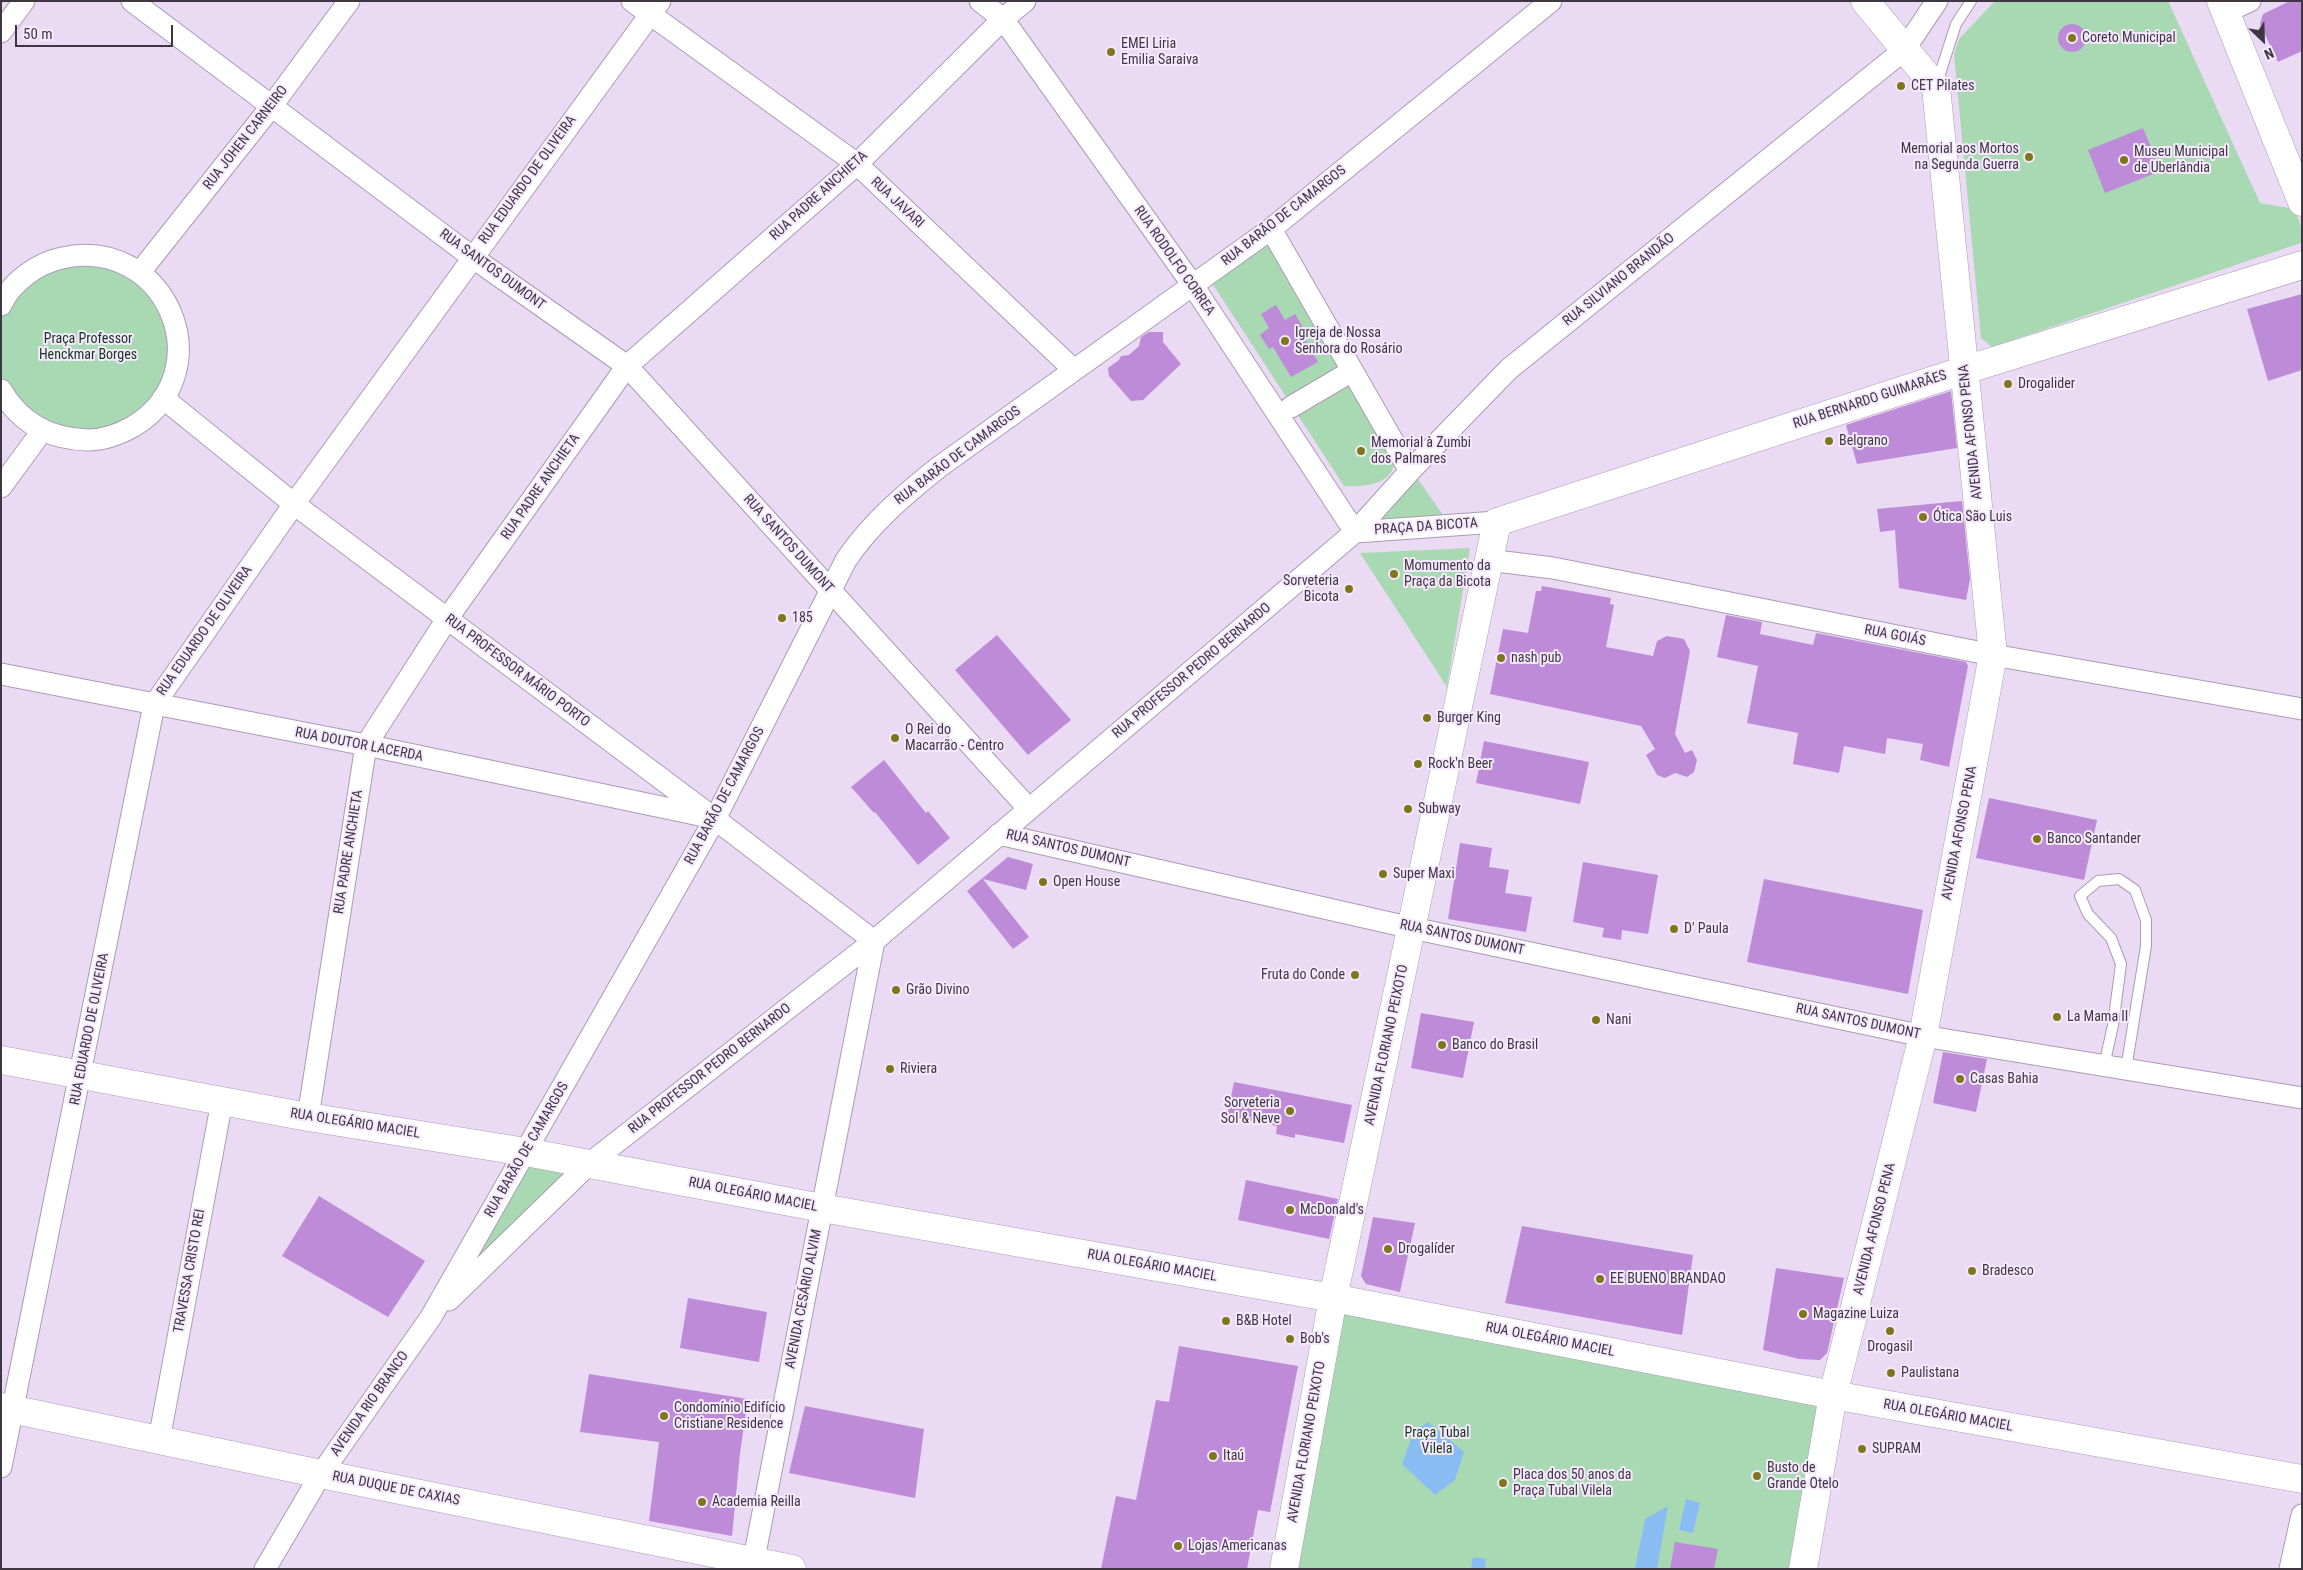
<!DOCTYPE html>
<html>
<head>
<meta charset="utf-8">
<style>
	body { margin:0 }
	#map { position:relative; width:2303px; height:1570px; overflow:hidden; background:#ebdaf4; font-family:"Roboto Condensed",sans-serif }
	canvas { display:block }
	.frame { position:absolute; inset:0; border:2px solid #3e3741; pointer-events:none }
	.north { position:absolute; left:2238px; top:15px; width:50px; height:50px; -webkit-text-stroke:4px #f6e9fe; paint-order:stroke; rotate:156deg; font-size:14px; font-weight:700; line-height:20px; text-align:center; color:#3e3741 }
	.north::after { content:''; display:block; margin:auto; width:18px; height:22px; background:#3e3741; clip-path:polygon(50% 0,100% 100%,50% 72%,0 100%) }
	.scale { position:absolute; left:15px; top:25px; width:158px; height:22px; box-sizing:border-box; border:2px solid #3e3741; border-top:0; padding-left:6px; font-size:15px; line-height:18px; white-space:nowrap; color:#3e3741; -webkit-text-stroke:4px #f6e9fe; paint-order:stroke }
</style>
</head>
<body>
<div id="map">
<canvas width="2303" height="1570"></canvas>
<div class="frame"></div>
<div class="north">N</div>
<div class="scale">50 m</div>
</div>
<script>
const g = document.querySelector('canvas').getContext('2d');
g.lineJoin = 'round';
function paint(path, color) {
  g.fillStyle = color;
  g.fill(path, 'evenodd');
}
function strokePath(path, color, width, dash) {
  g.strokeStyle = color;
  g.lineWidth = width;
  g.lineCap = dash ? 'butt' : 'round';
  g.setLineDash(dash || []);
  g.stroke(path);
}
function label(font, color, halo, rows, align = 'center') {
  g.font = font + ' "Roboto Condensed",sans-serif';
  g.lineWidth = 4;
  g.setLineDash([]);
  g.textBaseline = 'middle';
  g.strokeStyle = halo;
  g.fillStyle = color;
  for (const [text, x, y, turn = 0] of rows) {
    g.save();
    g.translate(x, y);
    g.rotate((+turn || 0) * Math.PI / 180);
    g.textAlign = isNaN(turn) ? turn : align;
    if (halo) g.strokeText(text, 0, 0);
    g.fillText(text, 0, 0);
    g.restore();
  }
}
const green = new Path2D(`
	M1995 1H2168L2260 203 2295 209 2301 226V243L1992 347 1981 338 1954 54 1959 39Z
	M1268 240 1395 460C1393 486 1362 487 1344 486L1210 280Z
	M81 257 138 273 176 345 161 397 121 429H42L1 386V313L26 278Z
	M1415 475 1445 518 1371 524Z
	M1471 548H1470L1447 687 1360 553Z
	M526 1152 590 1163 431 1317Z
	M1334 1290 1833 1395 1803 1569H1284Z`);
const water = new Path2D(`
	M1428 1422 1464 1452 1455 1480 1435 1495 1402 1464 1414 1431Z
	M1686 1499 1700 1503 1693 1533 1679 1530Z
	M1668 1506 1657 1569H1635L1645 1519Z
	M1473 1557 1486 1559 1485 1569H1471Z`);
const building = new Path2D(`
	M2290 1H2302V51L2278 62 2260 24 2263 14Z
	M2058 38a14 14 0 1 1 28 0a14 14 0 1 1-28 0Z
	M2143 128 2161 171 2105 193 2088 150Z
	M2302 294V370L2268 381 2247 309Z
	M1276 305 1285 320 1295 314 1304 329 1300 331 1318 362 1291 377 1273 347 1269 349 1260 335 1269 328 1261 314Z
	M1149 332H1163V342L1181 364 1143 400 1131 401 1109 376 1108 368 1119 360 1121 356 1129 355 1139 346 1141 337Z
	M1951 391 1957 448 1857 464 1846 425Z
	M1962 501 1970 579 1966 600 1899 588 1895 530 1880 532 1877 509Z
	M1542 586 1611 598 1610 604 1614 605 1606 647 1653 656 1657 641 1667 636 1684 639 1690 651 1675 734 1685 753 1692 750 1697 760 1694 772 1687 777 1675 773 1665 778 1657 775 1646 755 1655 749 1641 726 1490 694 1503 629 1528 633 1536 591H1541Z
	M1726 615 1762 622 1760 634 1813 645 1816 633 1966 662 1968 666 1949 767 1920 760 1923 744 1887 738 1885 754 1844 746 1839 773 1793 764 1798 733 1747 723 1758 666 1717 657Z
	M997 635 1071 720 1028 755 955 670Z
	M1484 741 1589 762 1580 804 1476 783Z
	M884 760 926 813 928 811 950 838 918 865 875 812 874 813 851 787Z
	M1989 798 2097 820 2084 880 1976 858Z
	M1460 843 1492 848 1489 867 1509 870 1505 893 1532 897 1526 932 1448 919Z
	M1008 857 1033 864 1026 890 983 879 1029 937 1013 949 967 891Z
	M1583 862 1658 875 1648 934 1622 930 1621 940 1602 937 1604 928 1573 922Z
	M1764 879 1923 910 1908 994 1747 962Z
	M1421 1013 1474 1022 1463 1078 1411 1068Z
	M1943 1052 1987 1059 1976 1112 1933 1103Z
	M1234 1082 1352 1105 1344 1143 1295 1134V1138L1276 1134 1277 1126 1227 1116Z
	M1246 1180 1338 1199 1329 1239 1238 1220Z
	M319 1196 425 1261 388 1317 282 1256Z
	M1373 1217 1415 1223 1400 1292 1366 1284 1361 1276Z
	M1522 1226 1693 1255 1682 1335 1505 1303Z
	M1776 1268 1844 1278 1827 1353 1820 1360 1799 1359 1763 1350Z
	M688 1298 767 1312 759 1362 680 1348Z
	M1179 1346 1298 1366 1270 1512 1258 1510 1247 1569H1101L1116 1496 1136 1500 1156 1400 1169 1402Z
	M589 1374 748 1399 740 1453 732 1536 649 1521 659 1442 580 1432Z
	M805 1406 924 1429 915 1498 789 1473Z
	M1675 1542 1718 1549 1714 1569H1670Z`);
const lane = new Path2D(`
	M1937 83 1956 24 1971 1
	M2104 1066 2113 1025 2121 964 2111 938 2088 914 2080 896 2098 881 2119 879 2135 890 2146 920V946L2126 1069`);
const street = new Path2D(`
	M132 1 472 257 627 366 1028 808
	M632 1 857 164 1074 370
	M980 1 1003 19 1192 284 1355 532
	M2226 12 2250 1
	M1 32 24 1
	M1271 229 1410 471
	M140 272 271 107 349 1
	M1 305C11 282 38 263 62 258 167 235 223 371 134 426 120 434 104 440 88 440 50 439 20 423 1 390
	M163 398 294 504 715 819 874 941 752 1569
	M1291 407 1352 371
	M1 487 42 431
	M1355 532 1497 522
	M1488 560 1553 568 1993 655 2302 709
	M1 674 366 745 709 817
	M999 834 1412 928 1923 1036 2302 1098
	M308 1117 366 745 447 619 627 366 857 164 1003 19 1025 1
	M449 1300 590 1163 874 941 1355 532 1410 471 1509 369 1904 50 1937 1
	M159 1440 222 1101
	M1 1467 154 705 294 504 660 1
	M265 1569 321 1474 431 1317 715 819 846 560C871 523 904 495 939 467L1271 229 1551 1
	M2290 1569 2302 1515`);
const secondary = new Path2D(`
	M2221 1 2302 202
	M1 1060 308 1117 526 1152 822 1208 1333 1298 1833 1395 2302 1479
	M1 1407 321 1474 792 1569
	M1284 1569 1333 1298 1497 522 1965 370 2302 265
	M1803 1569 1833 1395 1923 1036 1993 655 1936 87 1865 1`);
const markers = [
	[2072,38,5,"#7e761a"],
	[1111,52,5,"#7e761a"],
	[1901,86,5,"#7e761a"],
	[2029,157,5,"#7e761a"],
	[2124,160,5,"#7e761a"],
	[1285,341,5,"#7e761a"],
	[2008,384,5,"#7e761a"],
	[1829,441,5,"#7e761a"],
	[1361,451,5,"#7e761a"],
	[1923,517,5,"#7e761a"],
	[1394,574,5,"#7e761a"],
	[1349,589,5,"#7e761a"],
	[782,618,5,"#7e761a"],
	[1501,658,5,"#7e761a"],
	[1427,718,5,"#7e761a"],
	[895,738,5,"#7e761a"],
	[1418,764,5,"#7e761a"],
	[1408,809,5,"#7e761a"],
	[2037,839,5,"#7e761a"],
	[1383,874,5,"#7e761a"],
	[1043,882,5,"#7e761a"],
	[1674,929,5,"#7e761a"],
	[1355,975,5,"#7e761a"],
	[896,990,5,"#7e761a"],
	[2057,1017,5,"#7e761a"],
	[1596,1020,5,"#7e761a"],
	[1442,1045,5,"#7e761a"],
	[890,1069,5,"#7e761a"],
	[1960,1079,5,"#7e761a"],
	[1290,1111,5,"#7e761a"],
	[1290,1210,5,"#7e761a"],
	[1388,1249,5,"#7e761a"],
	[1972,1271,5,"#7e761a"],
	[1600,1279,5,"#7e761a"],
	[1803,1314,5,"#7e761a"],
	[1226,1321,5,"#7e761a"],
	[1890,1331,5,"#7e761a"],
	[1290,1339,5,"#7e761a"],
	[1891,1373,5,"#7e761a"],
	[664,1416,5,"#7e761a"],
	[1862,1449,5,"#7e761a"],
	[1213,1456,5,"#7e761a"],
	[1757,1476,5,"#7e761a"],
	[1503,1483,5,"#7e761a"],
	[702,1502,5,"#7e761a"],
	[1178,1546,5,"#7e761a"]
];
const poiNames = [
	["Coreto Municipal",2082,38],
	["EMEI Liria",1121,44],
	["Emilia Saraiva",1121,60],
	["CET Pilates",1911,86],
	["Memorial aos Mortos",2019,149,"right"],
	["na Segunda Guerra",2019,165,"right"],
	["Museu Municipal",2134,152],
	["de Uberlândia",2134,168],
	["Igreja de Nossa",1295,333],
	["Senhora do Rosário",1295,349],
	["Drogalider",2018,384],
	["Belgrano",1839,441],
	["Memorial à Zumbi",1371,443],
	["dos Palmares",1371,459],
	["Ótica São Luis",1933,517],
	["Momumento da",1404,566],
	["Praça da Bicota",1404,582],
	["Sorveteria",1339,581,"right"],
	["Bicota",1339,597,"right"],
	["185",792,618],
	["nash pub",1511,658],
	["Burger King",1437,718],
	["O Rei do",905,730],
	["Macarrão - Centro",905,746],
	["Rock'n Beer",1428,764],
	["Subway",1418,809],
	["Banco Santander",2047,839],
	["Super Maxi",1393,874],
	["Open House",1053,882],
	["D' Paula",1684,929],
	["Fruta do Conde",1345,975,"right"],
	["Grão Divino",906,990],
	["La Mama II",2067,1017],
	["Nani",1606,1020],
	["Banco do Brasil",1452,1045],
	["Riviera",900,1069],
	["Casas Bahia",1970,1079],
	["Sorveteria",1280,1103,"right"],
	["Sol & Neve",1280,1119,"right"],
	["McDonald's",1300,1210],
	["Drogalíder",1398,1249],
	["Bradesco",1982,1271],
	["EE BUENO BRANDAO",1610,1279],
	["Magazine Luiza",1813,1314],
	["B&B Hotel",1236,1321],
	["Bob's",1300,1339],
	["Drogasil",1890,1347,"center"],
	["Paulistana",1901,1373],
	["Condomínio Edifício",674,1408],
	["Cristiane Residence",674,1424],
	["SUPRAM",1872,1449],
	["Itaú",1223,1456],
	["Busto de",1767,1468],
	["Grande Otelo",1767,1484],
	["Placa dos 50 anos da",1513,1475],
	["Praça Tubal Vilela",1513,1491],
	["Academia Reilla",712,1502],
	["Lojas Americanas",1188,1546]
];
const streetNames = [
	["RUA JOHEN CARNEIRO",246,138,-52],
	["RUA EDUARDO DE OLIVEIRA",528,180,-54],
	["RUA PADRE ANCHIETA",819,196,-42],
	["RUA JAVARI",897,203,43],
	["RUA BARÃO DE CAMARGOS",1284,216,-38],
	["RUA RODOLFO CORREA",1174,261,55],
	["RUA SANTOS DUMONT",492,270,36],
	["RUA SILVIANO BRANDÃO",1619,280,-39],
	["RUA BERNARDO GUIMARÃES",1870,400,-18],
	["AVENIDA AFONSO PENA",1971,432,-96],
	["RUA BARÃO DE CAMARGOS",958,456,-37],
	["RUA PADRE ANCHIETA",541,487,-55],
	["PRAÇA DA BICOTA",1426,527,-4],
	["RUA SANTOS DUMONT",788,544,48],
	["RUA EDUARDO DE OLIVEIRA",205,631,-55],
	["RUA GOIÁS",1895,636,11],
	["RUA PROFESSOR MÁRIO PORTO",517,671,37],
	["RUA PROFESSOR PEDRO BERNARDO",1192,671,-40],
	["RUA DOUTOR LACERDA",359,745,11],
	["RUA BARÃO DE CAMARGOS",725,796,-62],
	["AVENIDA AFONSO PENA",1960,833,-79],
	["RUA SANTOS DUMONT",1068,849,13],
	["RUA PADRE ANCHIETA",349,852,-81],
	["RUA SANTOS DUMONT",1462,938,12],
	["RUA SANTOS DUMONT",1858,1022,12],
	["RUA EDUARDO DE OLIVEIRA",90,1029,-79],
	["AVENIDA FLORIANO PEIXOTO",1387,1045,-78],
	["RUA PROFESSOR PEDRO BERNARDO",710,1069,-38],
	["RUA OLEGÁRIO MACIEL",355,1124,9],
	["RUA BARÃO DE CAMARGOS",527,1150,-60],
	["RUA OLEGÁRIO MACIEL",753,1195,11],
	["AVENIDA AFONSO PENA",1875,1229,-76],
	["RUA OLEGÁRIO MACIEL",1152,1266,10],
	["TRAVESSA CRISTO REI",190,1271,-80],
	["AVENIDA CESÁRIO ALVIM",804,1299,-79],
	["RUA OLEGÁRIO MACIEL",1550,1340,11],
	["AVENIDA RIO BRANCO",370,1404,-55],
	["RUA OLEGÁRIO MACIEL",1948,1416,10],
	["AVENIDA FLORIANO PEIXOTO",1307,1442,-80],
	["RUA DUQUE DE CAXIAS",396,1489,11]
];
const parkNames = [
	["Praça Professor",88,339],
	["Henckmar Borges",88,355],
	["Praça Tubal",1437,1433],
	["Vilela",1437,1449]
];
paint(green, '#a9d9b3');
paint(water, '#89bcf3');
paint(building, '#bd8bd8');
strokePath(lane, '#ab9bb4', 12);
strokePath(street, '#ab9bb4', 23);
strokePath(secondary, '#ab9bb4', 29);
strokePath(lane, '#fff', 10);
strokePath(street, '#fff', 21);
strokePath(secondary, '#fff', 28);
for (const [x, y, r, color] of markers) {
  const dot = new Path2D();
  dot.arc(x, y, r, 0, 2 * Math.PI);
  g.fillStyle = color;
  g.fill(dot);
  strokePath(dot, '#f6e9fe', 2);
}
label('14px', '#3e3741', '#f6e9fe', poiNames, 'left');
label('14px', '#3e3741', '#f6e9fe', streetNames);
label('14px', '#13361d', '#f6e9fe', parkNames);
</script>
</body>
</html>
